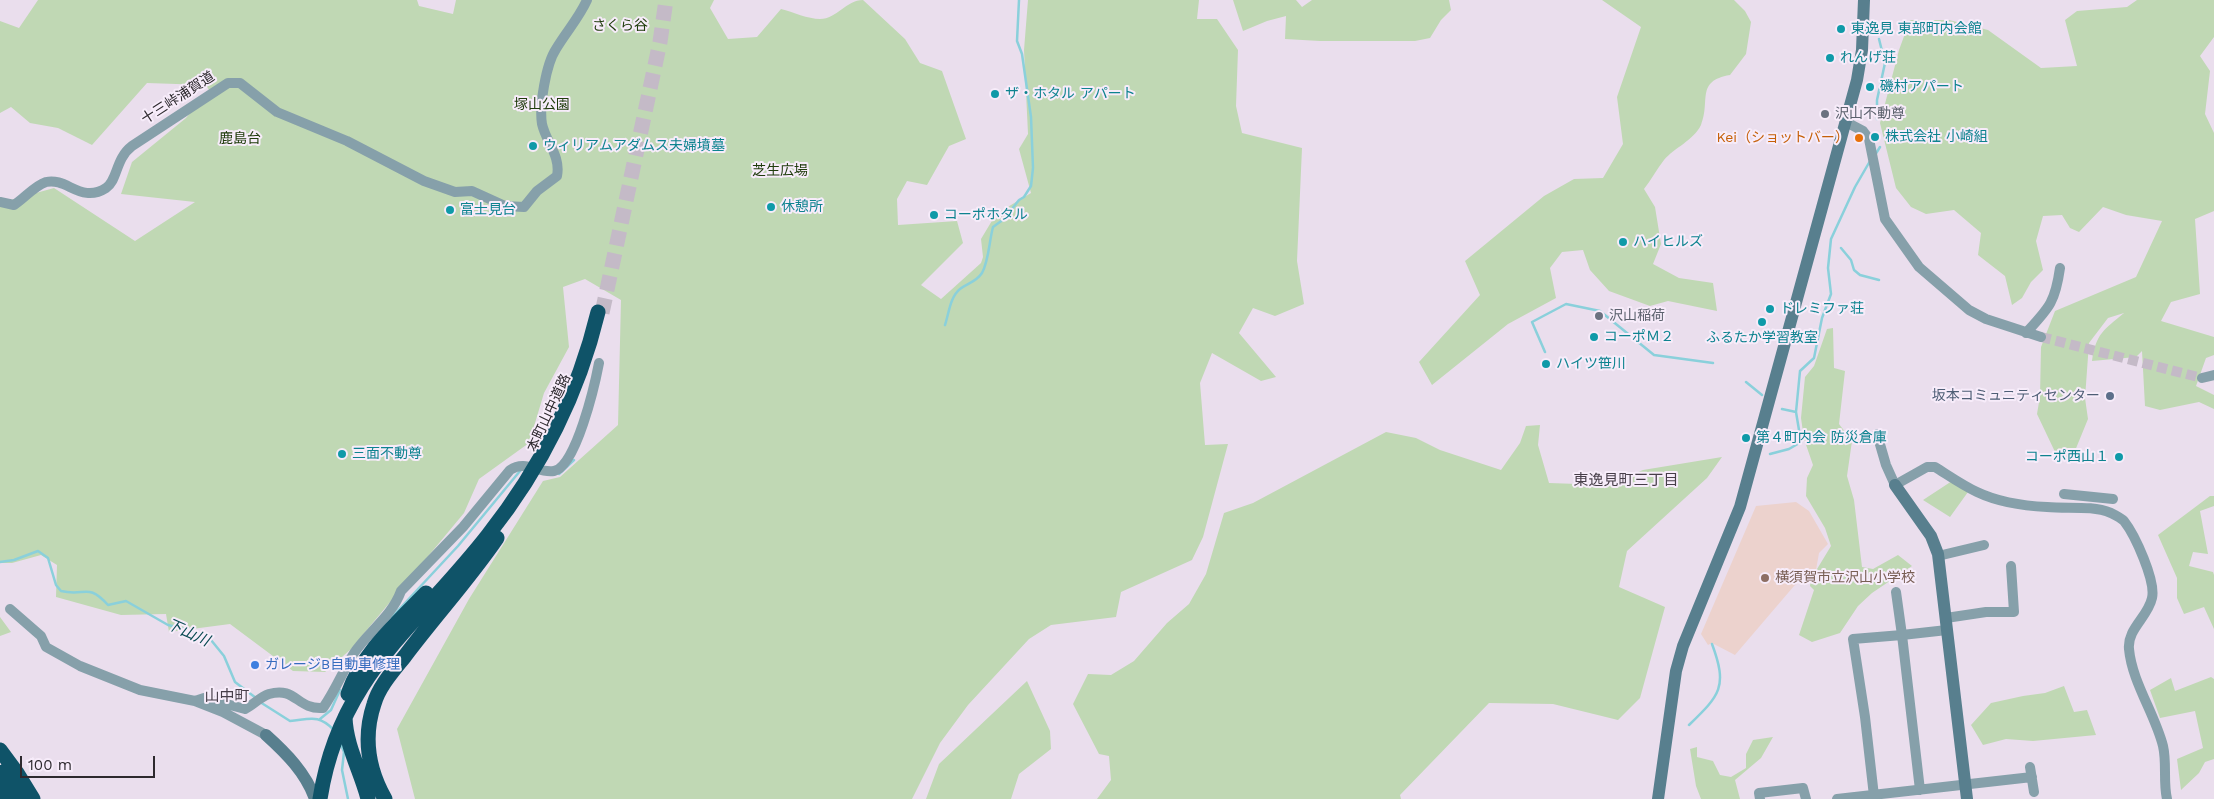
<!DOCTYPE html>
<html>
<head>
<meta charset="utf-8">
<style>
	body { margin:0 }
	#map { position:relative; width:2214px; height:799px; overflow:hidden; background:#eadeed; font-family:"Work Sans",sans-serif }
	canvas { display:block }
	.scale { position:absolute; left:20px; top:756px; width:135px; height:22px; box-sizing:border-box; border:2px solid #2d292e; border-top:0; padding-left:6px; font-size:15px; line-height:18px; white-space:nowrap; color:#2d292e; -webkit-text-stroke:4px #f7ecfa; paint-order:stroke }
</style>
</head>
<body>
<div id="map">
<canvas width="2214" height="799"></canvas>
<div class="scale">100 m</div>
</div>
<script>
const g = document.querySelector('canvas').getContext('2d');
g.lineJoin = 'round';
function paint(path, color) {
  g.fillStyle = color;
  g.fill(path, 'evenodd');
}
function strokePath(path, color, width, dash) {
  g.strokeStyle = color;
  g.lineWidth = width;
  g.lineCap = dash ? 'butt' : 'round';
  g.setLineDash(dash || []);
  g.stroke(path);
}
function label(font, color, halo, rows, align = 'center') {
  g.font = font + ' "Work Sans","Noto Sans JP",sans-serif';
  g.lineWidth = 4;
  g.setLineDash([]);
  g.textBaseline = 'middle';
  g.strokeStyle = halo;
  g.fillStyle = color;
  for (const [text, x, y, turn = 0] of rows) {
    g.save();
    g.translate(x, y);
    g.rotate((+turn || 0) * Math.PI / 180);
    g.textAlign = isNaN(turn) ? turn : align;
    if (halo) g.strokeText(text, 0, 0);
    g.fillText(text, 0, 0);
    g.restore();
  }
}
const education = new Path2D(`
	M1796 502 1809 511 1828 544 1819 553 1816 570 1794 586 1735 655 1712 643 1708 645 1701 634 1756 506Z`);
const green = new Path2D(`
	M38 0H417L419 6 453 14 456 0H714L710 8 728 39 757 37 781 9C793 12 808 19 820 19 837 19 846 0 863 0L905 39 920 63 942 71 966 139 949 146 927 185 907 181 897 199 898 225 957 221 963 243 921 285 941 299 981 263 983 257 981 239 993 219 995 220 996 214 1031 193 1019 149 1028 134 1024 50 1028 0H1199L1197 19H1217L1238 50 1236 106 1242 133 1302 148 1297 261 1304 304 1275 316 1253 308 1239 333 1276 377 1261 381 1212 353 1200 383 1205 445 1228 444 1203 537 1192 560 1121 592 1116 617 1051 625 1029 639 968 705 940 743 912 799H415L397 729 469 599 543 481 560 477 618 425 621 300 585 279 563 287 569 347 544 393 529 443 479 479 464 513 351 649 325 672 293 671 230 624 169 632 166 614 121 615 56 597 57 565 41 555 12 563H0V203L54 188 135 241 195 202 121 194 132 162 186 118 209 90 206 85 147 83 92 145 58 128 30 123 11 107 0 113V21L19 28Z
	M1233 0H1296L1302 7 1312 0H1449L1451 10 1441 20 1430 38 1415 41H1320L1285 39 1286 16 1267 21 1243 31Z
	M1602 0H1734L1745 11 1751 22 1746 54 1730 75C1695 81 1711 101 1701 125 1694 140 1674 148 1664 160 1657 169 1651 180 1644 189L1655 207 1661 244 1653 264 1679 278 1713 283 1717 311 1668 301 1650 306 1609 291 1590 270 1583 250 1562 252 1550 268 1556 298 1508 324 1432 385 1419 362 1480 295 1465 261 1544 196 1574 179 1603 178 1623 144 1617 97 1641 27Z
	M2137 0H2214V37L2200 56 2210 71 2205 114 2214 133V211L2195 219 2200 294 2171 302 2161 321 2214 337V355L2206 358 2196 386 2214 395V409L2199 402 2160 410 2145 406 2142 351 2136 357 2092 361C2096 333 2104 330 2124 313L2108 318 2089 343 2085 398 2088 419 2070 463 2056 454 2037 414 2040 396 2041 347 2055 311 2136 277 2162 221 2126 215 2103 207 2079 232 2070 228 2062 215 2043 216 2036 241 2043 270 2031 282 2022 298 2012 305 2005 276 1978 255 1981 233 1954 210 1926 214 1911 207 1896 188 1880 123 1899 50 1910 20H1949L1988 30 2041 68 2077 66 2065 20 2077 11 2127 7Z
	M1833 328 1834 368 1845 371 1839 424 1852 441 1847 476 1854 500 1862 567 1873 569 1898 555 1912 566 1872 593 1858 606 1840 633 1812 642 1799 635 1814 590 1810 586 1811 579 1831 546 1825 528 1806 496 1807 478 1813 465 1804 439 1801 418 1805 377 1814 366 1827 329Z
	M1540 425 1538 445 1549 483 1607 485 1643 470 1722 457 1707 478 1627 551 1619 587 1665 607 1640 698 1618 720 1553 704 1489 703 1400 795 1401 799H1097L1111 780 1109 756 1099 754 1073 704 1088 674 1111 675 1134 661 1167 623 1189 604 1206 574 1224 513 1253 503 1386 432 1416 438 1440 450 1501 470 1520 443 1526 426Z
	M1952 481 1968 492 1950 517 1923 500Z
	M2210 496H2214V506L2200 511 2208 554 2193 552 2189 566 2213 572 2214 575V629L2204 607 2184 614 2177 598V578L2158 535Z
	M0 617 11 632 0 636Z
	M2211 677 2214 679V759L2205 762 2199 773 2181 790 2177 759 2203 748 2195 711 2160 718 2150 690 2171 678 2175 691Z
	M1027 681 1050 731 1051 749 1019 774 1011 799H926L939 764Z
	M2064 686 2074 712 2087 710 2096 735 2033 741 2006 739 1983 745 1971 725 1991 703 2023 696 2045 693Z
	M1773 737 1761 758 1735 780 1740 799H1701L1696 786 1690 749 1697 747V757L1713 761 1720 775 1731 777 1746 768V754L1753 740Z`);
const stream = new Path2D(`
	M1877 119V100L1885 63 1879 39
	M1875 155 1880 147
	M1841 248 1851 260 1854 270 1860 275 1879 280
	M945 325C949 313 950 297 960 289 968 283 976 282 982 273 989 260 989 242 993 227L1004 219 1019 200 1024 197 1031 186 1033 168 1031 117 1022 54 1017 41 1019 0
	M1545 352 1532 322 1566 304 1600 311 1654 355 1713 363
	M1746 382 1762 395
	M1782 409 1796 412
	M1770 454 1789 449 1801 442 1796 412 1800 371 1814 358 1822 318 1831 294 1828 268 1831 239 1855 187 1870 161
	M559 474 574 460
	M0 562 14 560 38 551 48 558 56 585 61 591C86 597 87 582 108 605L126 601 168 625 188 630 211 640 224 656 235 682 256 698
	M392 617 458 546 520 471
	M260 702 290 721C311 719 318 714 334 730
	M320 719 331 710 340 690
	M1689 725C1720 695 1728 687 1712 644
	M341 745 344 752 342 770 348 799`);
const streetTunnel = new Path2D(`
	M2041 337 2202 378`);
const highwayTunnel = new Path2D(`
	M602 313 660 42 666 0`);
const street = new Path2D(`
	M1846 122 1863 131 1869 139 1885 219 1919 267 1969 310 1986 319 2041 337
	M0 202 14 205C25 198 34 186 46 182 67 177 81 204 106 188 118 180 115 159 132 146L228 83H240L277 112 347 141 424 181 455 192 472 191 505 206 524 207 537 191 557 176C561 156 546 142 542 124 539 106 546 64 556 49 566 32 579 18 587 0
	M2026 333C2049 308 2055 303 2060 268
	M2202 378 2214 375
	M1877 434 1886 465 1895 485 1927 467H1935C1948 475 1962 485 1977 492 1998 502 2025 506 2047 507 2069 509 2091 505 2111 513 2115 515 2121 518 2124 521 2135 535 2156 581 2152 598 2148 617 2127 629 2129 649 2132 682 2155 714 2163 746 2167 763 2163 782 2167 799
	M2064 494 2113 499
	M1938 556 1984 545
	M10 609 41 636 46 647 80 666 140 690 195 701 223 712 266 735
	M1946 618 1986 612H2014L2011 566
	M195 701 204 698 245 709C253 705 260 697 269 694 296 686 297 710 323 708 335 691 343 671 354 653 369 631 392 616 401 591L463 527 510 470C526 459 538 474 554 471 576 467 595 384 599 363
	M2030 767 2034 792
	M1920 790 1902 635 1947 630
	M1874 796 1865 717 1853 639 1902 635 1896 592
	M1760 799 1759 793 1803 788 1806 799
	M1837 799 2032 777`);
const secondary = new Path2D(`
	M1895 485 1931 536 1938 554 1967 799
	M266 735C286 753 306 773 315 799
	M1658 799 1676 671 1683 646 1740 507 1857 80 1862 50 1864 0`);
const highway = new Path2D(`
	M348 694C362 653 397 623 426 593
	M345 717C346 747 361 771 368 799
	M0 750 17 773 33 799
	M7 769 17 799
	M3 772 5 799
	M320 799C339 676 417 626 488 535 541 468 578 395 598 312
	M385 799C368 769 363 737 374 704 379 686 394 670 405 656 435 616 469 579 497 538`);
const markers = [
	[1841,29,5,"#0f9aa8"],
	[1830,58,5,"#0f9aa8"],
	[1870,87,5,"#0f9aa8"],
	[995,94,5,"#0f9aa8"],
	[1825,114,5,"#6b7280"],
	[1875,137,5,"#0f9aa8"],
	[1859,138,5,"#e8710a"],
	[533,146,5,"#0f9aa8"],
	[771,207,5,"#0f9aa8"],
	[450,210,5,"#0f9aa8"],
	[934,215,5,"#0f9aa8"],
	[1623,242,5,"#0f9aa8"],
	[1770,309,5,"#0f9aa8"],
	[1599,316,5,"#6b7280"],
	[1762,322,5,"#0f9aa8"],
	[1594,337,5,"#0f9aa8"],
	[1546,364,5,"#0f9aa8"],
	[2110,396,5,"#5c6f8a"],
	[1746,438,5,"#0f9aa8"],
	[342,454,5,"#0f9aa8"],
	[2119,457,5,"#0f9aa8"],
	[1765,578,5,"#8d6e63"],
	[255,665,5,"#3f7fe0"]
];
const parkNames = [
	["さくら谷",620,26],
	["塚山公園",542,105],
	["鹿島台",240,139],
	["芝生広場",780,171]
];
const cultureNames = [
	["東逸見 東部町内会館",1851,29],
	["れんげ荘",1840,58],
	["磯村アパート",1880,87],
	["ザ・ホタル アパート",1005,94],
	["株式会社 小崎組",1885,137],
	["ウィリアムアダムス夫婦墳墓",543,146],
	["休憩所",781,207],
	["富士見台",460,210],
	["コーポホタル",944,215],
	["ハイヒルズ",1633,242],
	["ドレミファ荘",1780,309],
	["コーポＭ２",1604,337],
	["ふるたか学習教室",1762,338,"center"],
	["ハイツ笹川",1556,364],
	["第４町内会 防災倉庫",1756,438],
	["三面不動尊",352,454],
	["コーポ西山１",2109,457,"right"]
];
const streetNames = [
	["十三峠浦賀道",178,98,-33],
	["本町山中道路",549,413,-65]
];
const worshipNames = [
	["沢山不動尊",1835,114],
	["沢山稲荷",1609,316]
];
const foodNames = [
	["Kei（ショットバー）",1849,138]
];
const serviceNames = [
	["坂本コミュニティセンター",2100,396]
];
const educationNames = [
	["横須賀市立沢山小学校",1775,578]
];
const shopNames = [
	["ガレージB自動車修理",265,665]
];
const neighbourhoodNames = [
	["東逸見町三丁目",1626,481],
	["山中町",227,697]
];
const waterNames = [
	["下山川",188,633,24]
];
paint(education, '#ecd2cd');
paint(green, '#c0d8b4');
strokePath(stream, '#8ad0db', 2.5);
strokePath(streetTunnel, '#c4bac7', 10, [10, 5]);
strokePath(highwayTunnel, '#c4bac7', 15, [15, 8]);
strokePath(street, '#86a0aa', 10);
strokePath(secondary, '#587f8e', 12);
strokePath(highway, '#0f5368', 15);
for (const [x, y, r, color] of markers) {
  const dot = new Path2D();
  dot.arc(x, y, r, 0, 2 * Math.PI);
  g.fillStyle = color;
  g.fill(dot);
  strokePath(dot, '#f7ecfa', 2);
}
label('14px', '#203d0d', '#f7ecfa', parkNames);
label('14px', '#0d838f', '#f7ecfa', cultureNames, 'left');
label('14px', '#2d292e', '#f7ecfa', streetNames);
label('14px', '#5b616d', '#f7ecfa', worshipNames, 'left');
label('14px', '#c56008', '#f7ecfa', foodNames, 'right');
label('14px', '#4e5e75', '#f7ecfa', serviceNames, 'right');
label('14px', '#785e54', '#f7ecfa', educationNames, 'left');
label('14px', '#366cbe', '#f7ecfa', shopNames, 'left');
label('15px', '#473e49', '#f7ecfa', neighbourhoodNames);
label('italic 15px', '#074951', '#f7ecfa', waterNames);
</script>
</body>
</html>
